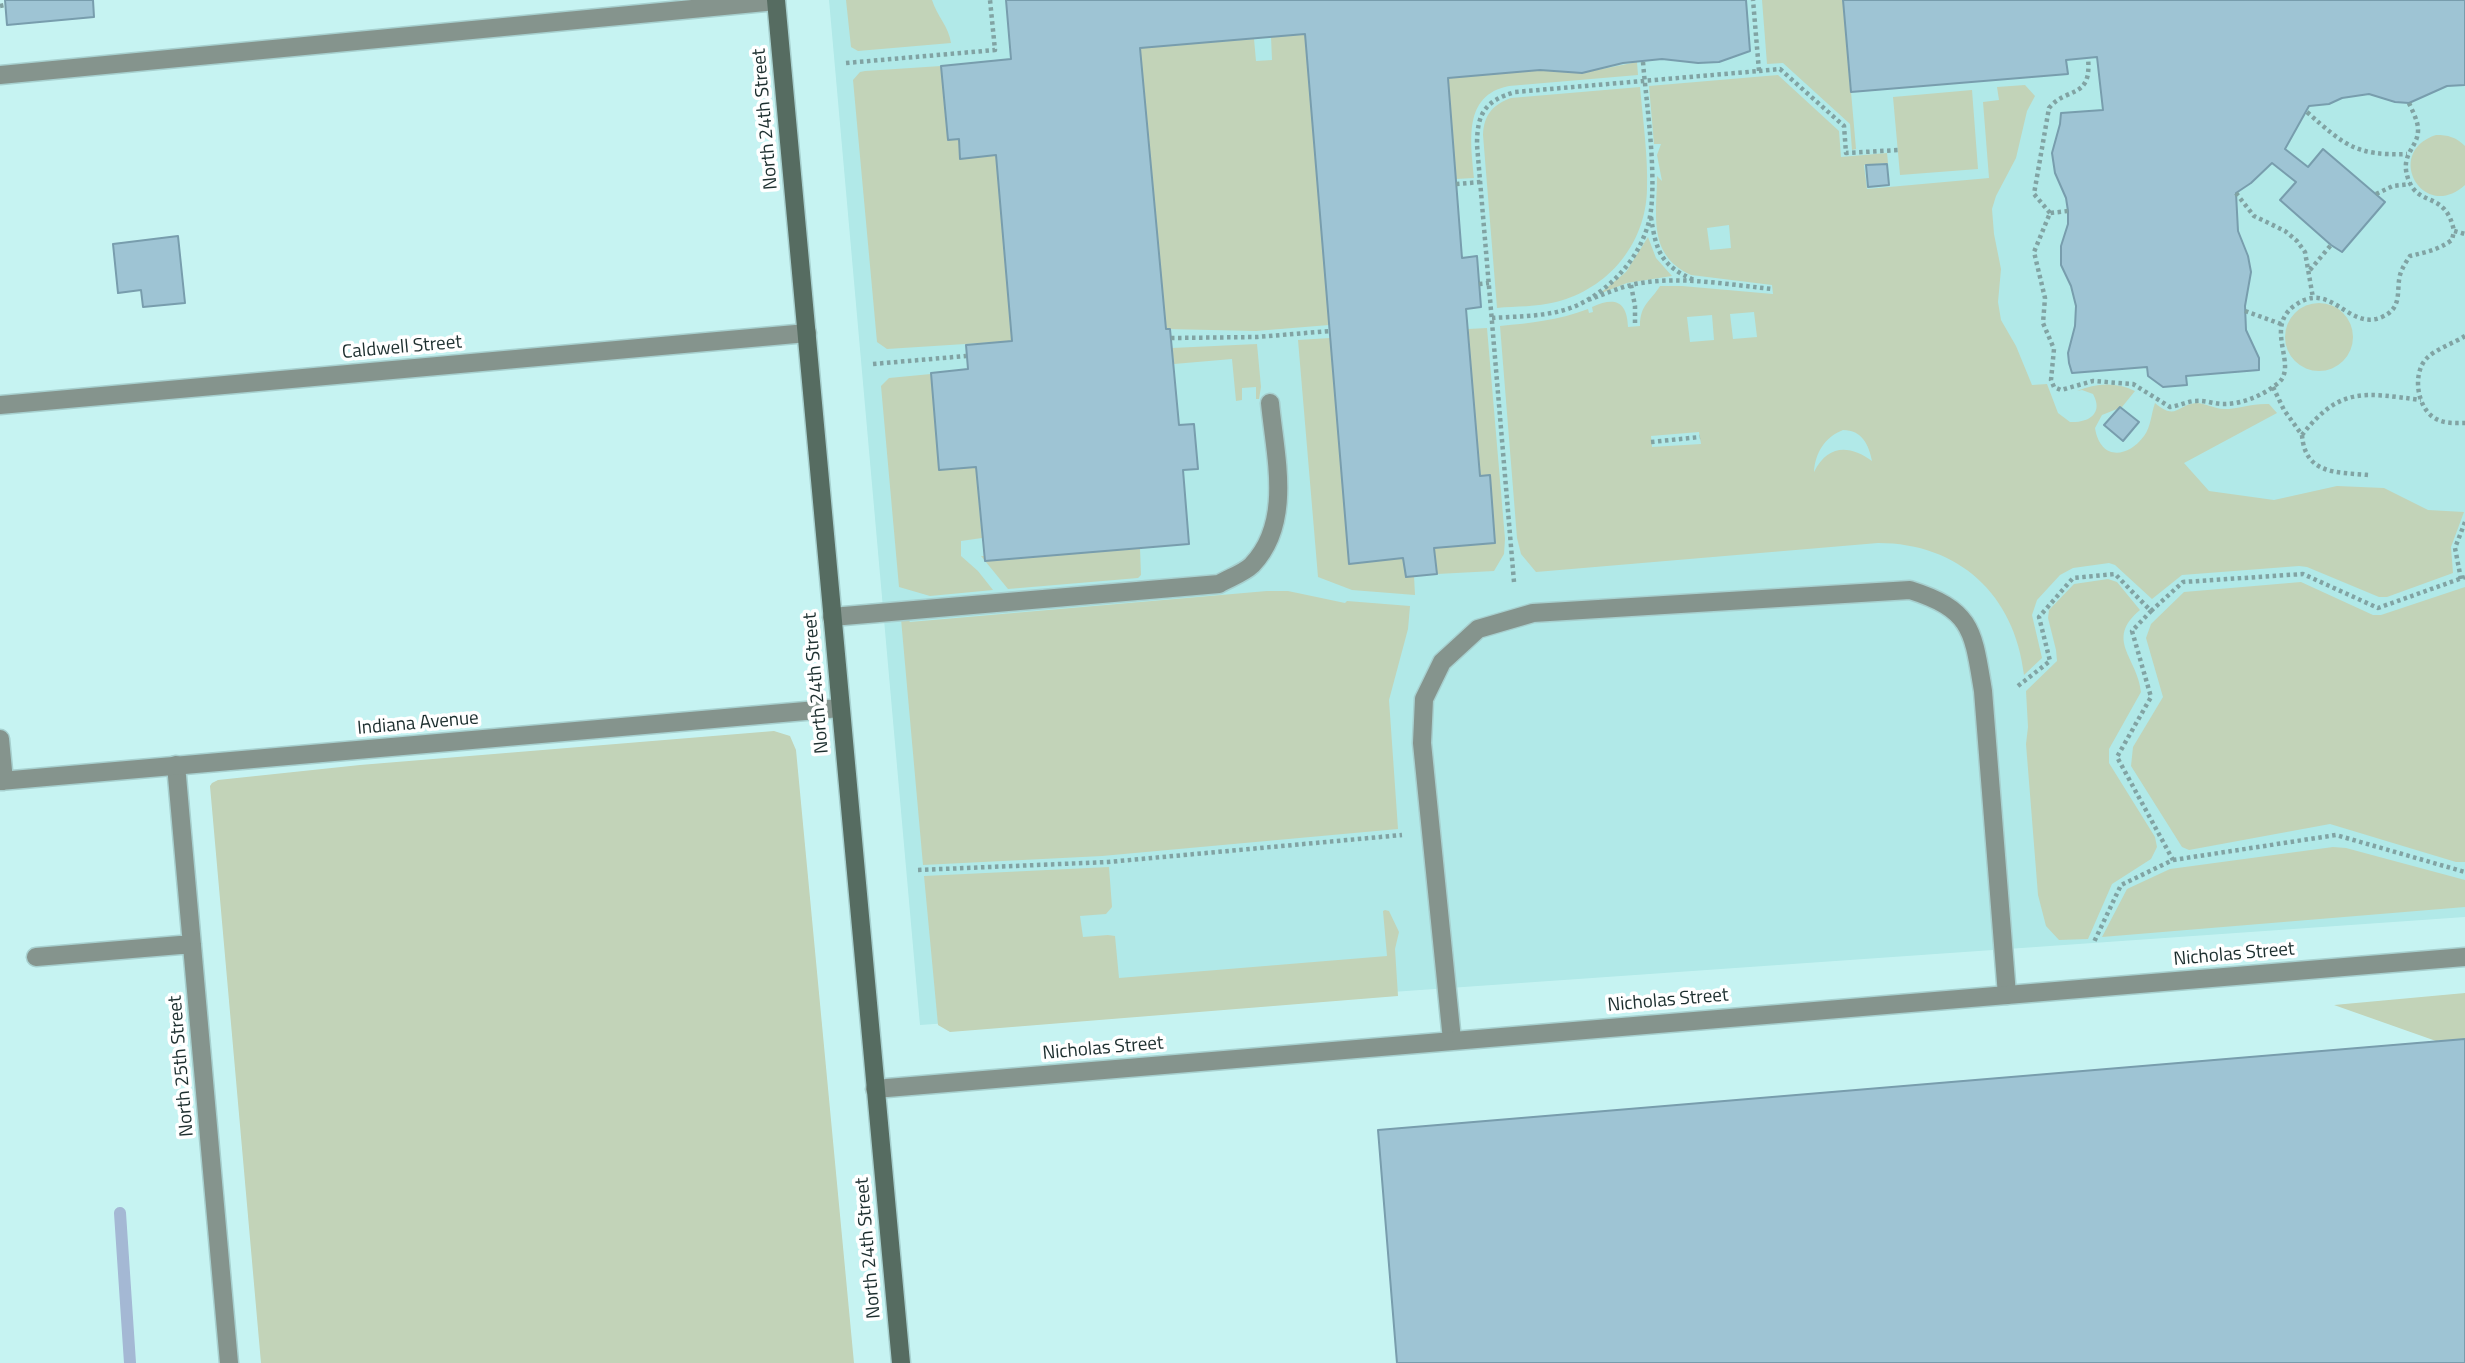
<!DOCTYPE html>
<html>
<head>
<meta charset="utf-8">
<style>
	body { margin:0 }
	canvas { display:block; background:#c6f3f2 }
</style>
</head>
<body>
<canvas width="2465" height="1363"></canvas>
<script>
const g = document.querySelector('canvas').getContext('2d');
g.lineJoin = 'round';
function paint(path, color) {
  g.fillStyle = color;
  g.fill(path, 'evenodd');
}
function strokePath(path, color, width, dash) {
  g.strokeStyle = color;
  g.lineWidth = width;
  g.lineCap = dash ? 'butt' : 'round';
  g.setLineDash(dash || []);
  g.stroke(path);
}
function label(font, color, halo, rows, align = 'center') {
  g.font = font + ' "Titillium Web",sans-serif';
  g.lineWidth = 7;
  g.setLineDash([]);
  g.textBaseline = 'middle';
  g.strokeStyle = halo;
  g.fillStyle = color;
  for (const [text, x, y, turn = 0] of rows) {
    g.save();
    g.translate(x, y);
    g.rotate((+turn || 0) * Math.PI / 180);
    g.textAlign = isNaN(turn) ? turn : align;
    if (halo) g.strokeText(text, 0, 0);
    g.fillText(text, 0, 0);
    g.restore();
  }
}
const built = new Path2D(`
	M829 0H2465V917L920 1025Z`);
const green = new Path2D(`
	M846 0H932C937 16 949 27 951 43L858 51 851 47Z
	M1762 0H1843L1856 149 1852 150 1850 124 1783 63 1767 64Z
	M1305 34 1329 325 1256 331 1166 329 1140 48 1254 39 1256 61 1272 60 1271 37Z
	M1637 62 1638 75 1509 86C1462 95 1471 143 1474 178L1456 179 1448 78 1540 70 1582 73Z
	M941 66 948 140 959 139 961 158 996 155 1012 341 887 349 877 342 853 80 860 72 865 71Z
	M1778 75 1839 131 1841 157 1887 153 1888 163 1864 165 1867 189 1989 178 1983 102 1999 100 1997 87 2025 85 2035 96 2027 111 2016 158 1996 196 1992 209 1994 234 2001 269 1998 302 2001 320 2016 346 2032 385 2047 384 2058 413 2070 422C2088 423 2104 414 2093 394L2082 390 2077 391C2096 383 2116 382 2135 391L2122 407 2102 415 2095 428C2100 460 2127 459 2144 436 2151 427 2151 414 2155 403 2176 421 2177 405 2196 403 2206 403 2214 409 2224 409 2239 409 2253 403 2269 404L2277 413 2184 463 2209 491 2274 500 2337 486 2384 488 2428 510 2464 512 2451 547 2453 573 2387 597H2379L2307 567 2299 566 2182 575 2152 599 2115 565 2109 563 2073 568 2060 575 2037 600 2032 615 2042 658 2024 675C2015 595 1959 543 1878 543L1536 572 1521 554 1517 538 1500 326C1531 323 1559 320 1588 309L1589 313 1593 312 1592 307C1614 297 1627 300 1628 327L1640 326C1640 304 1651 301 1660 286H1682L1773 294 1772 285 1691 275C1647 255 1657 215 1657 176L1662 181 1657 155 1661 144H1654L1649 86ZM1729 225 1731 248 1710 250 1707 228ZM1754 312 1757 337 1733 339 1730 314ZM1712 315 1714 340 1690 342 1687 317ZM1843 430C1862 430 1869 445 1872 461 1850 445 1828 444 1814 472 1815 453 1825 437 1843 430ZM1699 432 1701 444 1652 447 1651 436Z
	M1640 87C1643 121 1648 156 1647 189 1646 244 1608 289 1556 302 1537 307 1516 306 1497 308L1483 135C1484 115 1492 105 1511 98Z
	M1972 90 1978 169 1900 175 1893 97Z
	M2436 135C2448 135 2456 137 2465 146V185C2423 223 2383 152 2436 135Z
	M1648 237 1656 258 1672 276 1627 283 1599 294 1626 272Z
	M2285 337a34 34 0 1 1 68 0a34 34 0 1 1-68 0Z
	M1487 328 1505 539 1504 554 1494 571 1437 574 1434 548 1495 542 1490 476H1480L1468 329Z
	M1330 338 1349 563 1403 558 1414 576 1415 595 1352 590 1318 577 1298 340Z
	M1257 344 1261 387 1259 399H1256V387L1242 388V400L1236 401 1232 359 1174 364 1172 348Z
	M931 374 939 470 976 467 982 538 961 541V556L978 571 993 590 930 596 899 587 881 386 889 378Z
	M1140 548 1141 575 1138 578 1008 589 981 556H985L986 561Z
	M2108 579 2117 582 2140 610C2104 640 2138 658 2141 692L2109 749V763L2155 837 2157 847 2151 859 2112 884 2088 939 2059 940 2046 926 2038 895 2026 744 2028 727 2026 691 2057 661 2056 650 2048 618 2049 610 2074 584Z
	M2301 582 2373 615H2381L2465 587V862H2456L2330 824 2189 850 2182 847 2131 766 2133 747 2163 697 2146 638 2151 624 2184 592Z
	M1267 591H1288L1345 603 1347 601 1410 606 1408 629 1389 700 1398 829 1102 856 923 865 901 619 907 618 910 622Z
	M774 731 790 736 796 750 854 1363H261L210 786 212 783 218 780 360 765Z
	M2333 847 2346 848 2465 880V907L2102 937 2127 889 2170 869Z
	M1109 867 1112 907 1106 914 1080 916 1083 937 1108 935 1115 936 1119 978 1387 956 1383 911 1385 910 1389 911 1399 932 1395 949 1398 996 950 1032 938 1025 924 876Z
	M2465 993V1039L2436 1041 2334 1005Z`);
const stream = new Path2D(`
	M120 1213 130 1363`);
const building = new Path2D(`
	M5 0H93L94 17 7 25Z
	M1006 0H1746L1750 51 1719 62 1698 63 1662 59 1623 63 1582 73 1540 70 1448 78 1462 258 1477 256 1481 307 1466 309 1480 476 1490 475 1495 543 1434 548 1437 574 1406 577 1403 558 1349 564 1305 34 1140 48 1166 329H1170L1179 425 1194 424 1198 469 1183 470 1189 544 985 561 976 467 939 470 931 373 968 369 966 345 1012 341 996 155 960 159 959 139 948 140 941 66 1011 59Z
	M1843 0H2465V85L2447 86 2409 103 2395 102 2369 94 2342 98 2329 104 2309 106 2285 149 2308 167 2323 149 2385 202 2342 252 2331 245 2280 200 2296 182 2272 163 2251 183 2236 193 2238 231 2248 256 2251 272 2245 306 2246 330 2259 358V370L2186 376 2187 385 2163 387 2148 376 2147 367 2072 373 2069 363 2068 353 2075 326 2076 306 2071 286 2061 265V246L2068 224V211L2066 198 2055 173 2052 153 2060 124 2061 113 2103 110 2097 57 2066 60 2068 74 1851 92Z
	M1887 164 1889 185 1868 187 1866 165Z
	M178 236 185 303 143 307 141 290 118 293 113 244Z
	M2120 407 2139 422 2123 441 2104 425Z
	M2465 1039V1363H1397L1378 1130Z`);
const path = new Path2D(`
	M0 6 5 5
	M846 63 995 50 990 0
	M1759 71 1780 69 1844 126 1846 153 1898 150
	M2409 103C2412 110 2418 121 2418 129 2419 148 2398 154 2409 181 2419 207 2446 191 2454 231
	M2307 112C2344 145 2356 156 2407 154
	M1456 184 1481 182
	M2236 193 2254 216 2285 231 2297 241 2305 252 2313 298
	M2376 194 2393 186 2410 184
	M2068 211 2050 213 2034 252 2045 298 2043 323 2054 349 2051 380 2054 387 2061 390 2093 381 2133 384 2170 407C2179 406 2187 401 2196 401 2205 400 2214 404 2223 404 2242 404 2262 396 2277 384 2300 367 2263 329 2294 306 2331 278 2348 332 2382 317 2403 308 2396 291 2400 275 2402 268 2406 262 2410 256 2426 252 2438 250 2452 240L2454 231 2465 234
	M2050 213 2034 194 2049 108C2067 86 2092 100 2088 58
	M1651 217C1656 251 1661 266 1694 280
	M2310 270 2331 245
	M1479 284 1489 283
	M1631 285 1635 306V326
	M1588 300C1605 294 1622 286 1641 283 1684 276 1730 285 1773 289
	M2245 311 2281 324
	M1492 318C1521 316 1555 317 1582 303 1612 287 1637 260 1647 228 1660 192 1646 102 1643 62
	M2465 336C2454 343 2436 349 2427 358 2412 373 2417 406 2433 417 2443 424 2454 423 2465 423
	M1171 338 1257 337 1330 331
	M873 364 966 356
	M2273 387 2284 410 2302 435C2340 386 2365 393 2421 400
	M2302 435C2305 475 2337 472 2368 475
	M1651 442 1700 437
	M2461 579 2455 548 2465 522
	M1514 582 1477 145C1477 113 1485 101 1515 92L1759 71 1753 0
	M2151 611 2183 582 2303 574 2378 608 2465 577
	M2018 686 2050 661 2039 617 2073 578 2115 574 2151 611 2132 631 2151 697 2117 757 2173 860 2121 885 2094 942
	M2173 860 2336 835 2465 872
	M918 870 1108 862 1402 835`);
const service = new Path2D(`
	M0 75 776 1
	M832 617 1219 584C1229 578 1244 573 1252 565 1293 522 1275 456 1270 403
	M176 765 229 1363
	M36 957 192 944
	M1452 1040 1422 743 1424 699 1442 662 1478 629 1533 613 1910 590C1973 610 1973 631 1983 691L2007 995`);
const minor = new Path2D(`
	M0 405 807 333
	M0 739 4 781
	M0 781 840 708`);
const tertiary = new Path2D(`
	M875 1089 2465 957`);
const secondary = new Path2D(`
	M776 0 901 1363`);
const streetNames = [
	["North 24th Street",766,119,-95],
	["Caldwell Street",402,348,-5],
	["North 24th Street",817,683,-95],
	["Indiana Avenue",418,724,-5],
	["Nicholas Street",2234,955,-5],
	["Nicholas Street",1668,1001,-5],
	["Nicholas Street",1103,1049,-5],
	["North 25th Street",182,1066,-95],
	["North 24th Street",869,1248,-95]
];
paint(built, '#b1e9e8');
paint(green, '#c2d3b8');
strokePath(stream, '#a4b8d4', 12);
paint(building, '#9ec4d4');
strokePath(building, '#789dad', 2);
strokePath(service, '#a7d0cf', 21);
strokePath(minor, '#a7d0cf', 21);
strokePath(tertiary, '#a7d0cf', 21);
strokePath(secondary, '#a7d0cf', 21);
strokePath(path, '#81a3a3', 4.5, [3.5, 3.5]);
strokePath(service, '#85948d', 18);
strokePath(minor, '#85948d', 18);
strokePath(tertiary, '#85948d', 18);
strokePath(secondary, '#566c61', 18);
label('19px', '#1c2e2e', '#fff', streetNames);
</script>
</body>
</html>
